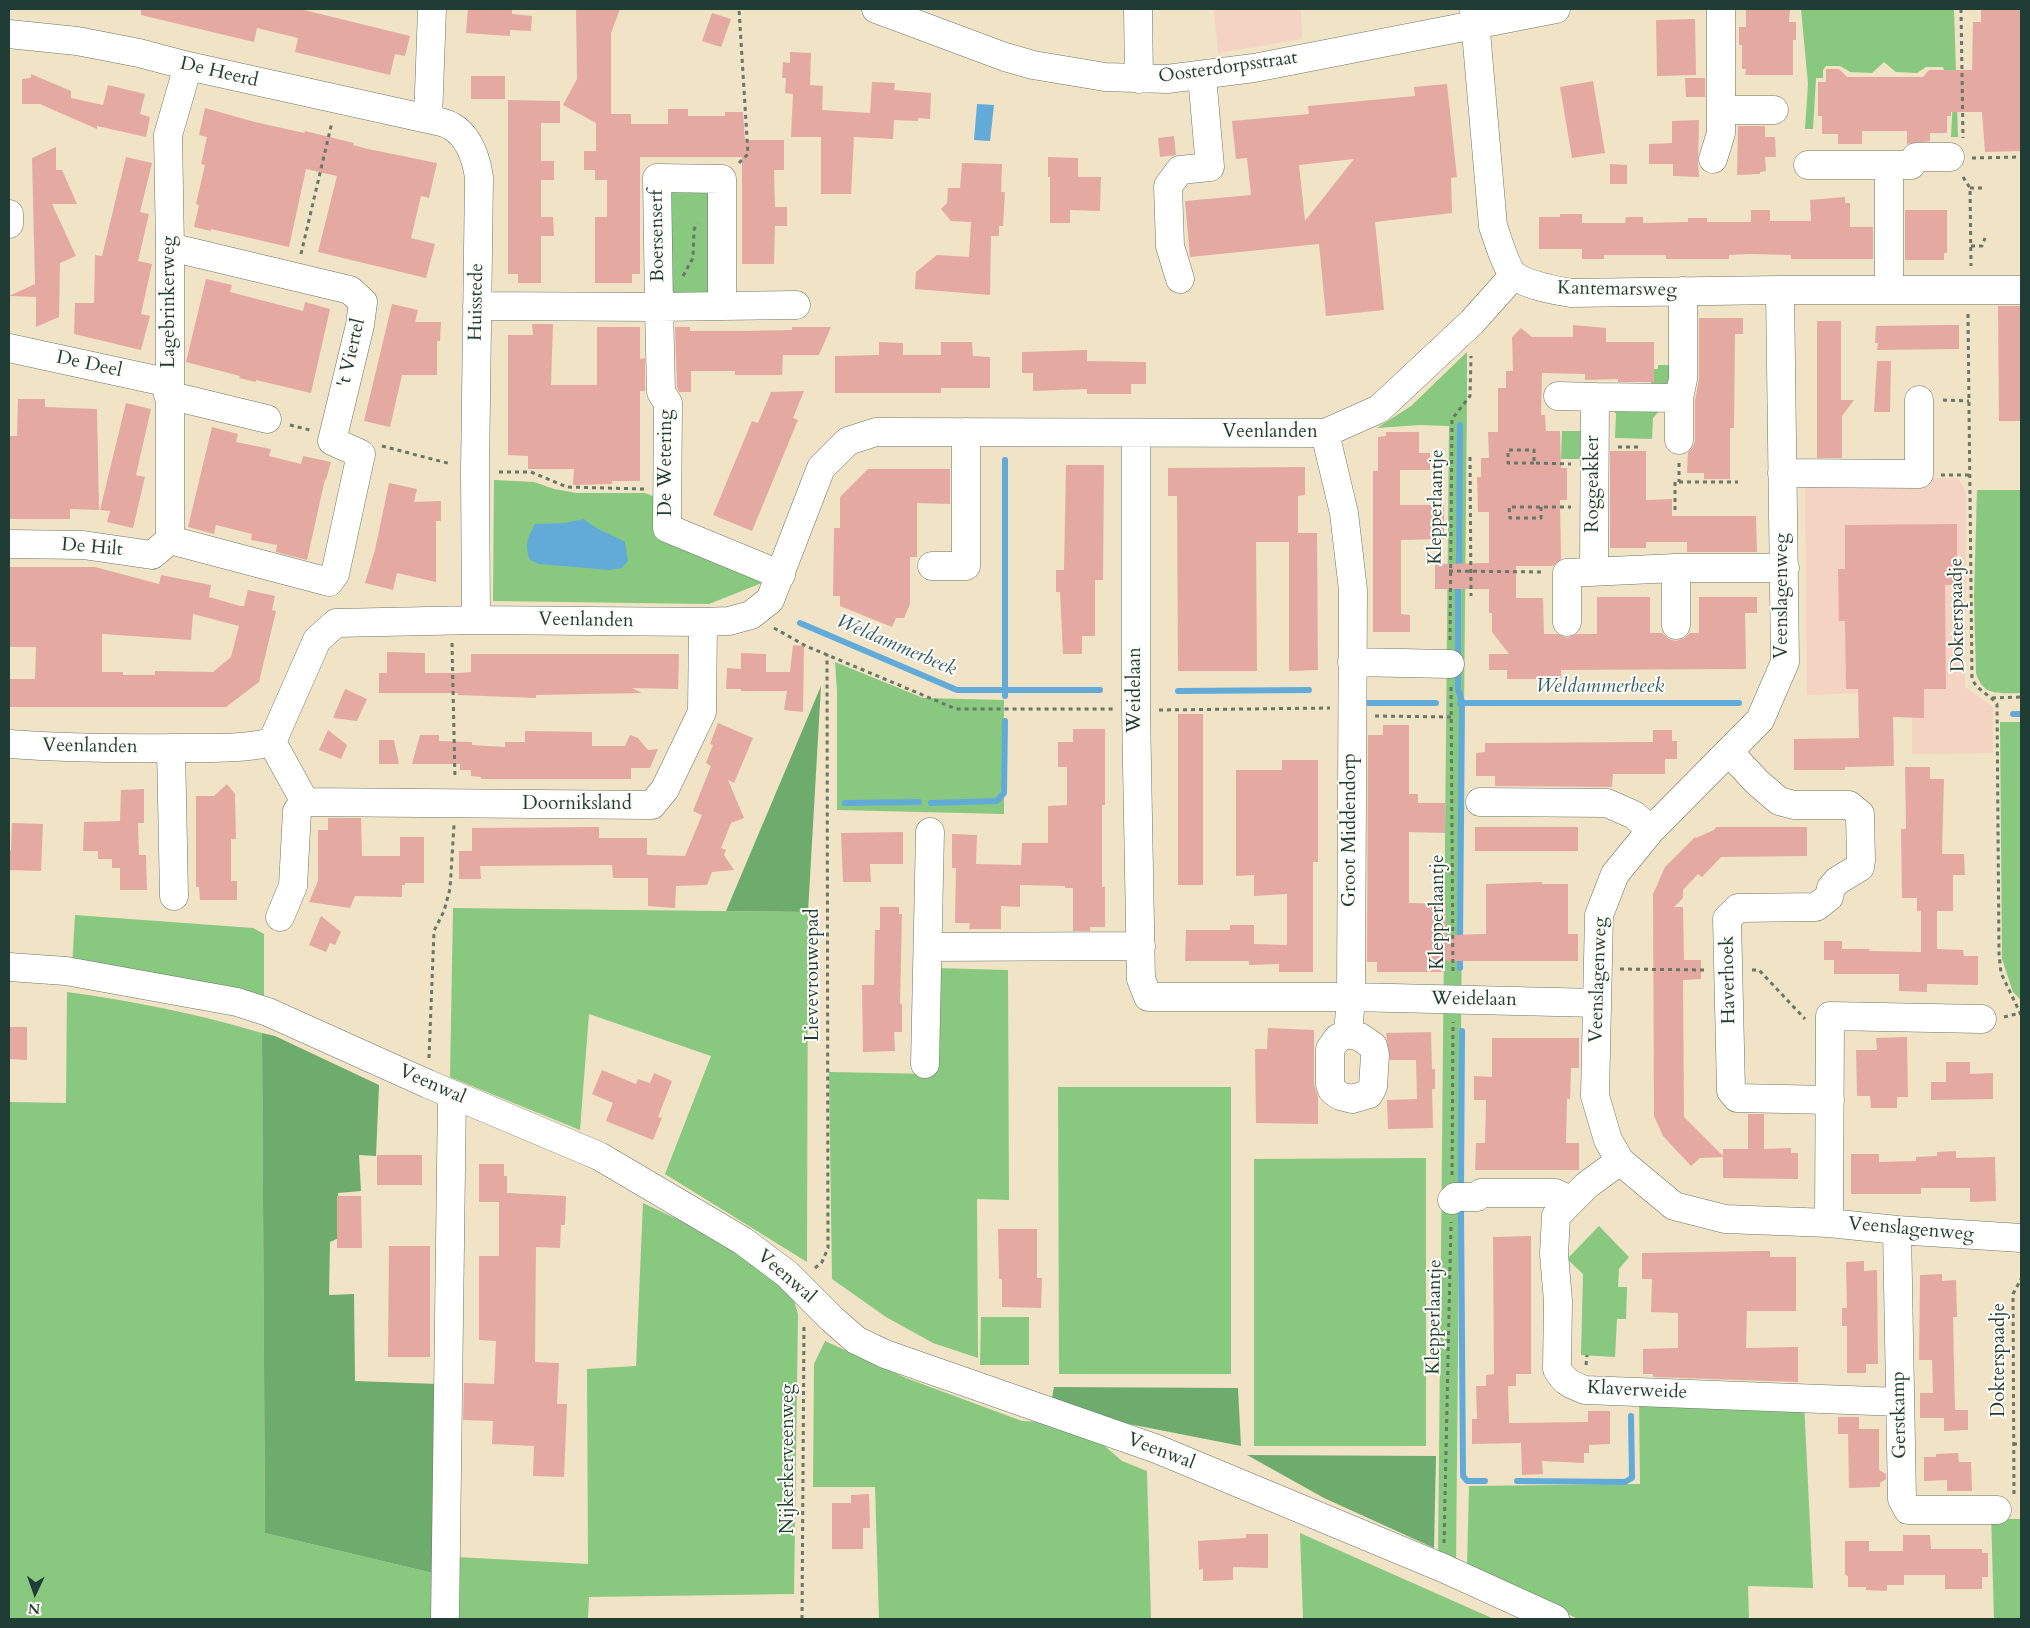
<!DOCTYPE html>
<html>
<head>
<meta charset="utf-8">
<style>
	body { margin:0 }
	#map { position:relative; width:2030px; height:1628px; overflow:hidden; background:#f0e3c6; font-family:Cardo,serif }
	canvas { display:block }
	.frame { position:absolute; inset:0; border:10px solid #1f3d34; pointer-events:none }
	.north { position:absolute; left:10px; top:1568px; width:50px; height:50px; -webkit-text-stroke:4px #fdfcf7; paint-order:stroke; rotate:183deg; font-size:14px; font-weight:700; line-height:20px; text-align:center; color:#1f3d34 }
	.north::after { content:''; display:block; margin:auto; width:18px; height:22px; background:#1f3d34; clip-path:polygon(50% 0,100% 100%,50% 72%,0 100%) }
</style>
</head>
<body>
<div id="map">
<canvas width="2030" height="1628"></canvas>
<div class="frame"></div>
<div class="north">N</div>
</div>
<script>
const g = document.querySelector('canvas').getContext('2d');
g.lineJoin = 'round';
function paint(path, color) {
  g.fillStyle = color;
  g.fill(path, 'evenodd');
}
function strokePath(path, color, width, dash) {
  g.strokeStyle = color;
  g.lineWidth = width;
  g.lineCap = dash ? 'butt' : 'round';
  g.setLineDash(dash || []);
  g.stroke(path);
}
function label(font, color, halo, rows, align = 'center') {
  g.font = font + ' Cardo,serif';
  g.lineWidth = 4;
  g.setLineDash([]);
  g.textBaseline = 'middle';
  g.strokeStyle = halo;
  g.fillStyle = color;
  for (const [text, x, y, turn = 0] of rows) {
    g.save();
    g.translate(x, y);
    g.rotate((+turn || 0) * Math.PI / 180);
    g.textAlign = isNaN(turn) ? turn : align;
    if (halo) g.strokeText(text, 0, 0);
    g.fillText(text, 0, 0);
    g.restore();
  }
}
const built = new Path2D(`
	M1214 9H1301L1302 39 1218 53Z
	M1958 478 1966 492 1965 687 1993 707V753L1912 754V691L1807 695 1805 479Z`);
const green = new Path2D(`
	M1801 9H1954L1958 137H1951L1954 79 1945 72 1943 67H1926L1917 73 1896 72 1884 62 1872 73 1850 72 1840 66H1826L1823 70V78H1816L1813 129H1805L1808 84Z
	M665 190H715V298H666Z
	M1467 352V395L1456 1563 1438 1560 1449 426 1420 425 1377 428 1411 406Z
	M1658 365H1673L1672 390 1651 389V369H1658Z
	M1662 408 1653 418 1652 439 1615 438 1616 414 1613 410Z
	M1562 431H1583V459H1561Z
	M494 480 534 482 554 489 577 493H645L658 498 664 536 762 583 709 604 493 601Z
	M1977 490H2021V693C2000 693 1983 697 1976 673L1974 597Z
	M835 662 923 698 1004 700V814L837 810V691Z
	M2000 722H2021V1000L2013 992 2002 959Z
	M453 908 808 912 807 1262 665 1174 711 1056 589 1014 580 1130 450 1077Z
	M75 915 253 928 264 934V1007L72 968Z
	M935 968 1008 970 1009 1200 977 1199 978 1358 933 1343 886 1317 832 1279 829 1072 932 1074Z
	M67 992C133 1001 198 1014 262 1033L265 1533 437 1574V1619H9V1102L66 1103Z
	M1058 1087H1231V1374H1059Z
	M1426 1158V1446H1254V1159Z
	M643 1203 690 1225 737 1253 792 1294 798 1314 794 1594 589 1597 588 1619H457V1557L588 1564 587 1369 636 1366Z
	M1599 1226 1629 1257 1619 1269 1618 1287H1627L1626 1319H1617L1615 1357 1581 1355 1583 1274 1567 1259Z
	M981 1317H1029V1365H980Z
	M825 1341 906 1378 1022 1421 1078 1423 1122 1461 1147 1471 1151 1619H879L875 1487H813L814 1364Z
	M1639 1398 1804 1401 1813 1588 1748 1586 1749 1619H1578L1467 1565 1469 1486 1640 1484Z
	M1991 1513 2006 1519H2021V1619H1994Z
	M1300 1533 1494 1619H1303Z`);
const forest = new Path2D(`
	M821 686 808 912 726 911Z
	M262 1033 275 1036 379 1085 376 1156 359 1155 361 1191 338 1193 341 1237 330 1242 329 1295 354 1294 355 1381 438 1384 437 1574 265 1533Z
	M1054 1387 1238 1388 1241 1446 1124 1423 1052 1398Z
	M1247 1455 1436 1456 1434 1548 1324 1498Z`);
const water = new Path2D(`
	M977 104 994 105 990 141 974 140Z
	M584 519C591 527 615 536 625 542L628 561 622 568 609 570 539 564 530 560C524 544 528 538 535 524L565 523Z`);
const stream = new Path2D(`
	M1005 460V696
	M1459 570 1460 425
	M1458 583V689L1462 702 1460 942
	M800 623 957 690H1100
	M1178 691 1309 690
	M1360 703H1436
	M1460 703H1739
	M2013 714H2021
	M845 803 919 802
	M931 803 997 801 1004 793 1005 721
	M1460 968V954
	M1461 1190 1462 1031
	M1461 1207 1463 1476 1467 1481H1485
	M1517 1481 1625 1482 1632 1478 1631 1416`);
const building = new Path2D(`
	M141 9H300L410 36 405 56 395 54 390 75 295 52 298 38 257 28 254 42 141 15Z
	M468 9 512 10V14L532 16 531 31 510 30V36L466 33Z
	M576 9H620L611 33V114H631V124H668V109H688V116H725V112H743L745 140H784V170H774L775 207H787V226H775L774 264H742V157H640V274H632V283H595V217H607V180H595V170H584V151H596V123L563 105 577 79Z
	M1746 9H1790L1789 22H1796V40H1793V75H1745L1746 69H1742V45H1739V27H1746Z
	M1981 9H2021V151L1985 152 1982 112H1951V116H1947V133H1930V141L1907 144V131H1862V144H1838V134H1822V116H1818V82H1826V69H1839L1847 77H1923L1929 70H1972L1973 22H1981Z
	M712 13 731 19 721 47 702 41Z
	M1695 19 1696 75 1657 76 1656 20Z
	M790 52 811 53 810 85 823 86 822 110 870 113 872 82 895 83 894 90 931 93 930 119 918 118V121L894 120 893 139 854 137 851 194H821V137H791L793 94 785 93 786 78H782L783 62 790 63Z
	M31 74 71 91V98L103 105 108 85 145 94 140 114 150 117 146 137 97 126V129L40 104H22V79L31 78Z
	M471 76H505V99H471Z
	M1685 78H1705V97H1686Z
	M1593 81 1605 153 1572 158 1560 87Z
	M1447 84 1457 177 1451 178 1452 213 1375 222 1384 310 1326 316 1319 244 1190 257 1185 201 1251 195 1247 158 1236 159 1232 121 1309 114 1308 106 1415 96 1414 87ZM1354 159 1305 221 1299 165Z
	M508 100 560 101V123H541V161H554V180H541V217H553L554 236H541V283H518V274H508Z
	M205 108 255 122 304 133 305 131 354 143 353 145 368 149 437 163 429 198 421 196 411 238 435 244 426 278 318 252 337 176 306 169 289 247 211 229V231L194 227 199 205 196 204 205 165 201 164 207 137 199 135Z
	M1699 120 1698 162 1699 177 1673 176V164H1649V144L1672 143V121Z
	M1738 126H1765V137H1775L1776 157H1765L1766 171 1760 172V174L1737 175Z
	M1174 136 1176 155 1160 157 1158 138Z
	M56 147V170H62L77 204H52L76 256 60 263 59 317 36 327V297L9 296 35 284 32 158Z
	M126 157 152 163 140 212 149 214 138 261 152 264 141 314 150 316 141 350 74 334 75 303H94L95 255 102 256Z
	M1048 157 1078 158V177H1101L1100 211 1070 210V223H1050V177H1048Z
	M962 163 1002 164 1001 192H1005L1003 226H999V236H991L990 295 915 289 916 272 937 255 969 257 971 222 951 221 941 209 947 203 948 188H960Z
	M1610 164 1627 165V184H1610Z
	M1845 197V203H1850V227H1873V259H1791V255L1751 254 1729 255V259H1666V255H1604V259H1582V249H1539V217H1560V214H1582V223H1625L1626 217H1643V223L1688 222V218H1707V222H1751V210H1770V221H1811L1810 200Z
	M1905 210H1947V253H1944V260H1905Z
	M206 279 232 285 230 292 303 311 305 302 330 309 311 393 256 380V382L239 378 240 376 186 362Z
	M392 304 418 310 415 322H441L440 341H437V375H402L390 427 364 421Z
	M1998 306H2021V421H1999Z
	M1699 318H1743V334H1735L1734 428H1730V479H1704V473H1687L1688 452 1693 447 1695 440V400L1699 379Z
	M1817 321H1841V400H1854L1842 416V458H1817Z
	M532 324H553L551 385H597V327H640V359L645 358V391H640V481H612V484L573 485 574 469H528V456L508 455V335H533Z
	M1573 325 1606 328V342H1654V382H1618V379L1585 380V374L1542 373 1541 415H1545L1546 431H1560L1561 468H1567V500H1560L1561 559 1553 566H1516V598H1543L1544 634H1558L1567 638 1576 634H1597V597H1650V633H1662L1669 639 1676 641 1684 638 1690 633H1699V597H1757V613H1745L1746 669 1561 670V678H1543V679H1507V670H1489V654H1509L1492 632V613H1489V589H1435V564L1489 563V512H1478L1477 477H1481V458H1489L1488 432H1498V388H1506V371H1513L1512 337 1521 328 1532 337H1573Z
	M1942 325H1959V349L1877 350 1878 343H1875L1876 326Z
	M675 327H690V331H741L792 330V327H831L819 355H783L782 375H735V371H691V392H679L677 387Z
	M879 342 903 343V355H941V342H972L973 356 990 357V388H941V393H835V356L879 355Z
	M1087 350V361L1146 362V384H1131V394H1087V389L1033 391V373H1022V352Z
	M1877 361H1891L1890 412H1874Z
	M804 391 793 418 798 420 752 531 713 515 752 421 758 423 771 392Z
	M18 399H45V407L97 409 99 510 70 509V519H9V436H17Z
	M126 403 151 409 136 475 145 477 133 528 107 522 110 511 100 510Z
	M212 427 238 434 236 442 271 449 269 456 301 464 303 456 331 462 326 480 325 479 307 560 276 552 277 545 251 540 252 534 216 525 214 534 188 527Z
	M1386 432H1419V453H1430V470H1400V505H1444V539L1401 540V614L1410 615V632H1373V471H1378V437L1386 436Z
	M1610 451H1646V500L1672 499V516H1756L1757 552H1687V542H1646V548H1610Z
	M1066 465H1104L1103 580H1095V636H1082V654H1063L1060 592H1056V570H1064Z
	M1305 467V495L1298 496V533H1317L1318 670 1289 671V542H1256L1257 671H1178L1177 496H1168V468Z
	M868 469H950V504L917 503V557H910V604L904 618H896L892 627 840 606V596H833L834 528H840V497Z
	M389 483 417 489 414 502 441 501V521H436V582L397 573 393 590 365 583 375 550Z
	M1957 524V558H1963V585H1945L1946 689H1924V718L1893 717 1894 766 1845 767V770H1794V739L1859 738 1858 689H1846L1845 621H1839L1838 569H1845V525Z
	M9 567H95L159 584 161 575 211 585 209 597 240 606H244L248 590 275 596 272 610 276 611 259 682 226 707H9V679H35L36 647H10ZM193 614 239 626 231 657 213 672 155 671V675H123V672H102V634L191 640Z
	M793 645 804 646 803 712 784 710 787 691H741V689H726L727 668 741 669V653L766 654V672H790Z
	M387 652 425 653V673H458L471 672V654H679L678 689 632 688 642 693 536 695V698L458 695V693H379V673H387Z
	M345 689 367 699 357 721 333 718Z
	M1178 714H1203V885H1178Z
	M718 723 753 738 734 783 728 780 744 818 731 823 721 848 726 850 724 855 734 870 712 872 707 885 676 886 675 908 648 906V878H613L612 865 480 866 481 879H459V851H472V828L599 827V838H647V855L685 856 702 815 693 811 711 766 706 763 713 745 710 744Z
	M1383 725H1409V794H1418V803H1445V833L1409 832V903L1446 904V935L1486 934V884L1542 882V884H1568V934H1578V961H1445V972H1377V962H1367L1368 735H1383Z
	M1073 729H1105V805H1102V887H1105V927H1090V931H1073V888H1065V886L1020 885V907L1001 906V929H969L970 923H955L956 868H952V834L977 835 976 864 1021 865 1022 843H1048V806L1067 805V767H1058V742H1073Z
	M328 730 347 745 341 759 319 750Z
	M1653 730H1672V741H1677V759H1665V774H1613L1612 787 1495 786V776H1476V753L1485 752V743L1653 742Z
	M525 731 592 732V746H625L630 735 638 738 648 750 658 749 650 768H631V779H481V777L471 776V770H460V764H412L420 735H439V741L472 742V745L505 747V742H525Z
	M379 740H394L399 764H379Z
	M1282 760H1318V862H1313V972H1279V964L1249 965V961H1185L1186 930H1230V925H1254V944L1287 945V894L1254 896V875L1236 876V770H1282Z
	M1905 767H1930V779H1944L1942 854H1964L1965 875H1953V911H1937V949L1963 950 1964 956H1978V985L1927 984V992L1899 991V974H1834V960H1824V941H1842V949H1870L1869 951 1921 952V911H1917V898H1902L1901 829H1906Z
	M227 784 235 794 236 839H231V881H237V900H200L199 887H196V796H214Z
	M144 789V823H138L139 855H146L147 890H120V868H112V859H98V851H83L84 822 120 821 121 790Z
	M328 818H361L362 856H400V837H424V883H405V885H402V897L355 896 350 908 309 902 318 881V830H328Z
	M12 823 43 824 41 871 9 870V850H11Z
	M1475 827H1578V851H1475Z
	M1716 827H1807V856L1721 857 1702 877 1698 874 1683 890V898L1674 907H1683L1684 960H1701V979L1683 980 1684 1117 1723 1156V1149H1748V1114H1764V1149L1791 1148V1153H1798V1179L1723 1178V1157L1700 1158 1691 1166 1663 1136 1654 1116 1653 894 1665 867 1695 837 1696 838 1714 830Z
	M903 832V864H870L871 882H843L841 833Z
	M880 907H899V914H902L900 1004H902V1032H894L895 1051 863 1052 862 985H874L875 930H880Z
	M321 916 341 932 335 945 330 943 326 952 309 945Z
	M9 1027H27V1060L9 1059Z
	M1268 1028 1314 1030V1084L1318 1097V1124L1256 1123 1255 1049H1267Z
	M1431 1032 1432 1069H1435V1089H1432L1433 1128 1388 1129 1387 1100 1417 1099 1416 1060H1390L1386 1033Z
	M1907 1037 1908 1097H1897V1108H1871L1870 1096H1857L1856 1050H1877L1876 1038Z
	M1492 1038H1579V1068H1571L1570 1099H1567L1566 1143H1579V1170H1475L1476 1143H1485L1486 1100H1474V1076L1492 1077Z
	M1946 1062H1970V1074L1993 1073V1099L1931 1100V1082H1946Z
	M602 1070 636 1084 638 1079 650 1083 654 1073 672 1081 658 1117 662 1118 653 1140 606 1121 613 1103 592 1094Z
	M1956 1151V1158L1995 1157 1996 1201 1970 1202V1188H1921V1194H1851V1154H1879V1162L1916 1161V1157L1937 1156V1152Z
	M377 1155H422V1185H377Z
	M479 1164H504V1176H507V1193L566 1196 565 1225H561L560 1248 536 1247 535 1362 559 1363 557 1404H567L564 1477 533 1476 534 1446 492 1444 493 1421 463 1420 464 1383 494 1384 496 1341 479 1340V1256H499V1202H479Z
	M337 1196H361L362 1248H337Z
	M998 1229H1037V1278H1042L1041 1308 1002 1307V1279H999Z
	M1531 1236V1374H1516V1386H1508L1509 1423 1588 1422V1411H1610V1444L1589 1445V1453H1584V1463L1542 1461 1543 1474 1522 1475 1521 1443 1472 1444V1419H1477L1476 1386H1486V1375L1494 1374 1493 1237Z
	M389 1246H430V1357H388Z
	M1762 1251H1770V1257H1796V1311H1747L1746 1348 1798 1347V1382L1653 1377V1374H1643V1349L1678 1348V1313L1651 1312 1652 1279H1642V1253Z
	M1864 1261V1271L1877 1270 1878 1364H1866V1373H1847V1326H1842V1308H1847L1846 1262Z
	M1942 1274V1281L1956 1280 1957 1317H1953L1955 1410H1968V1430L1944 1431V1418H1920V1393H1933L1932 1360H1919L1920 1275Z
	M1838 1417H1859V1429H1879V1470L1886 1474V1479L1880 1483V1487L1849 1488 1848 1434H1838Z
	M1958 1453 1959 1462H1971L1972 1491H1947V1480L1924 1481V1457H1936V1454Z
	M869 1494 870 1528H863V1549H832V1503H851V1495Z
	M1246 1534H1268V1568L1233 1567V1580L1203 1581V1569L1199 1570 1198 1541 1246 1538Z
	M1903 1535H1930L1931 1549H1982V1553H1988V1577H1982V1589H1945V1575H1904V1585H1887V1591L1866 1590V1587H1848V1576L1845 1575V1541H1869V1551H1903Z`);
const path = new Path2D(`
	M1961 9 1963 138
	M1972 158 2021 157
	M739 163 748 154 739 9
	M1963 177 1970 188 1971 266
	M1970 188H1986
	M1971 246H1982L1985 238
	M301 254 332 122
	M683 276 693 258 694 230 697 223
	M1968 314 1972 679C1978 691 1989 694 1997 704L1999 954 2001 973 2021 1015
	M1943 400 1969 401
	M290 425 310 430
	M382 446 451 464
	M1618 447H1642
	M1470 457 1471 596
	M1534 463H1508V450H1534V463L1571 464
	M1679 463V482
	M499 472H531L567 487 644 489
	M1941 475H1970
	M1541 507V518H1510L1509 507H1571
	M1675 510V482H1738
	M1449 571 1544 572
	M774 628 806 646 956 709H1113
	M1450 640 1452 419 1470 396 1471 356
	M452 643 455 779
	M1451 687 1453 975
	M1992 698 2021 697
	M1159 710 1330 708
	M1375 716 1452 717
	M1620 969 1704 970
	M1752 970H1759L1805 1019
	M2004 1017 2020 1013
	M429 1058 434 931 444 911 450 889 454 825
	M1452 1175 1453 1022
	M815 1268 822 1262 828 1248 827 654
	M1586 1365 1587 1355
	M2013 1444H2021
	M2014 1494 2013 1294 2021 1279
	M1444 1543 1451 1222
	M802 1619 804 1325`);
const minor = new Path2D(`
	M432 9 428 119C435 121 445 122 451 126 469 136 476 158 479 177L475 472 476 620
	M876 9 1005 57 1033 65 1105 77 1167 79 1254 68 1556 9
	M1138 9 1139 79
	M1474 9 1493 226C1497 237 1506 269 1515 276 1529 286 1554 290 1571 293L1780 290H2021
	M9 34 77 41 139 53 188 66 428 119
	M1721 110H1774
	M1713 159 1721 133V9
	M1808 165H1889V290
	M1889 165H1911L1916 157H1950
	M9 214V224
	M1180 279 1170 246 1168 186 1180 170 1210 167 1202 76
	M1780 290 1785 662 1760 720 1651 830 1615 874 1599 915 1595 1096 1608 1140 1620 1161 1674 1206 1725 1219 1829 1223 1897 1230 2021 1238
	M477 306 659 307 657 178 722 179V306L659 307 661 392 668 403 667 528 781 575
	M722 306 796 305
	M9 348 170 383
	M168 395 267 419
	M1558 396 1595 397
	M1136 433V710L1141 979 1148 997H1351L1597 1003
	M1325 433 1344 513 1353 590 1351 997 1348 1034 1360 1037 1373 1046 1375 1055 1373 1087 1369 1094 1352 1099 1340 1096 1332 1090 1330 1084V1049L1338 1038 1348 1034
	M1679 440V398
	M1782 473 1919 474V400
	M170 540 329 582 335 574 361 454 332 441 360 325 363 302 350 290 170 247
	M170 540V247L168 135 188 66
	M9 544 83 545 152 555 170 540
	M932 566H966V432
	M1676 568V625
	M1594 571 1595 397 1679 398 1683 379V291
	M1567 622V573L1676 568H1785
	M1352 662 1450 664
	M272 742 305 802 652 805 665 789 702 712 703 622
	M9 744C67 748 126 749 184 748 214 748 243 749 272 742L317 640 336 623 476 620 703 622 729 621 751 615 770 600 821 468 848 441 876 432 1325 433 1379 409 1472 322 1514 275
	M171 748 174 896
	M1729 752 1757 782 1779 801 1794 805H1849L1860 814 1861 860 1860 867 1837 881 1831 888 1829 897 1816 907 1738 908 1727 919 1731 1091 1737 1098 1830 1100
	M1480 802 1607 803 1634 815 1651 830
	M280 917 293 886 297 811 305 802
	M928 947 1141 946
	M9 967 66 971 237 1002 268 1012 428 1084 599 1156 743 1241 787 1274 832 1319 856 1340 885 1354 1157 1449 1443 1568 1555 1619
	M925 1064 930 832
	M1620 1161 1587 1185 1556 1216 1554 1254 1558 1301 1557 1369C1564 1382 1572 1385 1585 1390L1900 1402
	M1452 1200 1455 1197H1477L1481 1193H1555L1570 1200
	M1829 1223 1830 1016 1982 1019
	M1897 1230 1902 1499 1908 1510H1997
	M445 1619 452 1094`);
const streetNames = [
	["Oosterdorpsstraat",1228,68,-8],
	["De Heerd",219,73,13],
	["Boersenserf",658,236,-91],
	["Kantemarsweg",1617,290,1],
	["Lagebrinkerweg",170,302,-90],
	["Huisstede",477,302,-89],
	["'t Viertel",352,353,-77],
	["De Deel",89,365,12],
	["Veenlanden",1270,433],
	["De Wetering",667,463,-90],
	["Roggeakker",1594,484,-90],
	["Klepperlaantje",1437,507,-89],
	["De Hilt",92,548,5],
	["Veenslagenweg",1783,596,-90],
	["Dokterspaadje",1958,615,-91],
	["Veenlanden",586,621,1],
	["Weidelaan",1136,690,-90],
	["Veenlanden",90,747,1],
	["Doorniksland",577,805],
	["Groot Middendorp",1351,830,-90],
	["Klepperlaantje",1439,912,-90],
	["Lievevrouwepad",814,975,-90],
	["Veenslagenweg",1599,980,-88],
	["Haverhoek",1729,980,-91],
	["Weidelaan",1474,1000,1],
	["Veenwal",432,1085,24],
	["Veenslagenweg",1911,1230,5],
	["Veenwal",786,1277,41],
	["Klepperlaantje",1435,1317,-89],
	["Dokterspaadje",2000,1360,-90],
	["Klaverweide",1637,1391,3],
	["Gerstkamp",1900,1415,-91],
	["Veenwal",1161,1452,21],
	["Nijkerkerveenweg",789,1459,-90]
];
const waterNames = [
	["Weldammerbeek",896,646,23],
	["Weldammerbeek",1600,687]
];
paint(built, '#f5d3c2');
paint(green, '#89c87f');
paint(forest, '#6eac6e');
paint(water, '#62abd9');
strokePath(stream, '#62abd9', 6);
paint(building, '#e4aaa2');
strokePath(minor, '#687767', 29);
strokePath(path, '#687767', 3, [4, 4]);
strokePath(minor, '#fff', 28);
label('19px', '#1f3d34', '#fdfcf7', streetNames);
label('italic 20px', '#335e66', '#fdfcf7', waterNames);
</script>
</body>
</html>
